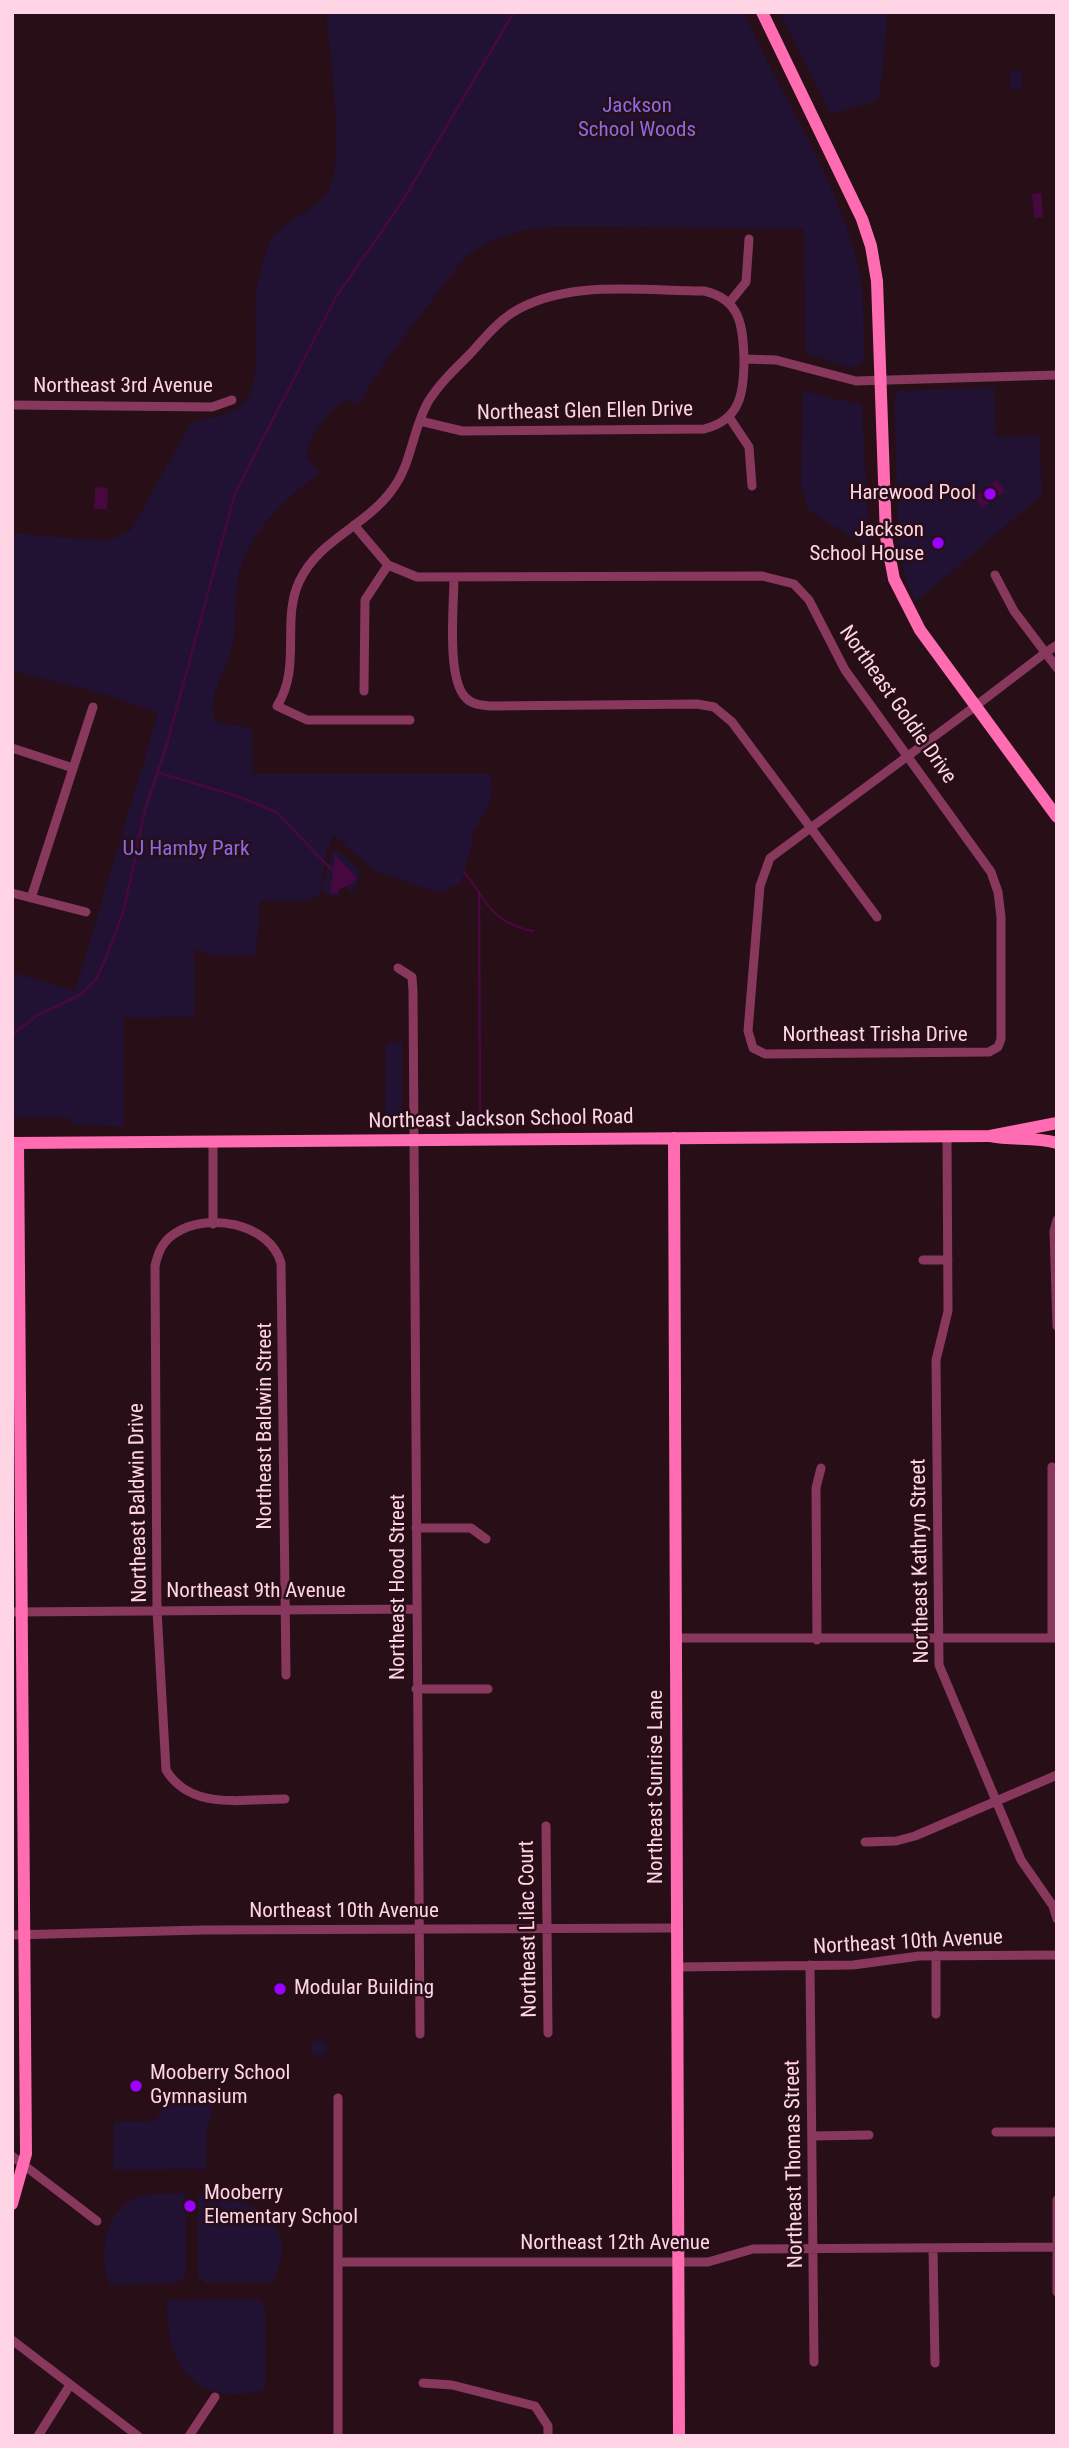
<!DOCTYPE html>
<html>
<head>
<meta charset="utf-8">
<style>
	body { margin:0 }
	#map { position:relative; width:1069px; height:2448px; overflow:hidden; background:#280e17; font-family:"Roboto Condensed",sans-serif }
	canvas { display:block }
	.frame { position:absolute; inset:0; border:14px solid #ffd5e5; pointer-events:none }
</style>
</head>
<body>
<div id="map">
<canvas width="1069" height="2448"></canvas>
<div class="frame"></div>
</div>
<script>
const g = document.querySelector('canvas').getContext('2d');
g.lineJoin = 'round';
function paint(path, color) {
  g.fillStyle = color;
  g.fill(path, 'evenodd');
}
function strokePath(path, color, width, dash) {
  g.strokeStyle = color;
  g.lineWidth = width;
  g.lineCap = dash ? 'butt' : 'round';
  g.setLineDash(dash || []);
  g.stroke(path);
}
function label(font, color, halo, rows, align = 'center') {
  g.font = font + ' "Roboto Condensed",sans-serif';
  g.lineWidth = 5;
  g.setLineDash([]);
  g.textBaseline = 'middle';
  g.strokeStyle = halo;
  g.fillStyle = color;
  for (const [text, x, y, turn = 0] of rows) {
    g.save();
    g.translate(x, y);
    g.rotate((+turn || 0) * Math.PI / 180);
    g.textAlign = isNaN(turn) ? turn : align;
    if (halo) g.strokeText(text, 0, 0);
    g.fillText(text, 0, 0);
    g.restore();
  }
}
const green = new Path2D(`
	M326 12H744C782 100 840 180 860 275 865 300 863 329 864 355L861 364 851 368 805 353 804 229 557 226 521 231 488 242 465 257 384 363 359 404 345 400C328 411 308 436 307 456L319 473C284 500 245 535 237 582 234 606 238 628 231 651 225 673 204 701 217 722L252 728 253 774H490C496 793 486 817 472 831L473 841 461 882 439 893 375 871 333 835 325 859 320 896 298 902 260 901 256 955 215 956 194 949V1017L124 1018V1127L71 1124V1118L12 1117V972L75 991 158 713 111 696 12 671V533L107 541 130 531 190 424C206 417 232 416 244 403 264 382 252 320 256 292 258 278 263 260 268 246 278 220 312 215 327 193 347 165 329 49 326 12Z
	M779 12H888L880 95 873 102 831 114Z
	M1021 70 1022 89 1011 90 1010 71Z
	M994 387 996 437 1039 435 1042 495 916 602 908 587 899 553 894 397 898 391Z
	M803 391 862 405 869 547 809 511 801 486Z
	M336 850 360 869 359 880 352 893 346 887 338 890 341 898 329 897 322 887 331 854Z
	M402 1042V1117L397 1123 385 1124 386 1043Z
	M311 2048a8 8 0 1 1 16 0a8 8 0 1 1-16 0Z
	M187 2099H211V2122L207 2123 206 2169 113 2170 114 2122 154 2121 159 2116 160 2103 187 2102Z
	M185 2193 186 2276 178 2283 110 2285C97 2257 105 2211 135 2198 150 2192 170 2194 185 2193Z
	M198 2195C251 2196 305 2223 272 2283H205L198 2277Z
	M258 2299 265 2306V2390C194 2408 165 2365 167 2300Z`);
const water = new Path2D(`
	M1041 193 1043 217 1034 218 1032 194Z
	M997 480 1005 491 982 508 974 497Z
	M95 487 108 488 107 509H94Z
	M335 855 357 878 350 885 338 890V893L330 894Z`);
const stream = new Path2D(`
	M159 773 237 796 276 812 334 872
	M464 872 479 892 480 1117
	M481 895C492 915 511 927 533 931
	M12 1035 36 1016 82 994 96 979 106 958 124 910 145 810 167 744 235 493 336 297 402 202 514 12`);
const street = new Path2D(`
	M729 303 746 282 749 239
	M12 405 212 407 232 400
	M729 417 749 447 752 486
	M420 421 462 431 704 429C741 420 744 392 744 359
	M354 525 388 565 417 577 762 576 794 584 809 600 845 670 991 872 998 892 1001 917V1039L998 1047 989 1052 765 1054 753 1048 748 1031 760 886 770 858 966 713 973 708 1045 653 1057 645
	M995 575 1014 611 1057 668
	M454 577C454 604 446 679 466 698 473 705 482 705 491 706L697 704 714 707 732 722 877 917
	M364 691 365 600 388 565
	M410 720H307L277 706C302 667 281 621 299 582 319 539 365 527 392 490 412 464 412 430 428 402 439 384 455 369 470 354 483 340 495 324 512 313 566 279 642 291 704 291 741 299 743 327 744 359L776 360 856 381 1057 375
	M12 748 73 768
	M12 893 86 912
	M31 898 93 707
	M398 968 412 977 413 991 420 2034
	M947 1137 948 1311 936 1360 939 1665 1021 1860 1053 1906 1057 1919
	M213 1142V1224
	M1057 1220 1054 1231 1057 1326
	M923 1260H948
	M1052 1467V1638
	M416 1528H471L486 1539
	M12 1612 416 1609
	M676 1638H1057
	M817 1640 816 1488 821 1468
	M416 1689H488
	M285 1799C242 1799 191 1811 166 1770L157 1610 155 1266C158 1253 162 1242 174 1234 206 1211 270 1223 281 1263L286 1675
	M546 1826 548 2033
	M865 1842 896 1841 915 1836 1057 1775
	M12 1935 203 1930 676 1928
	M936 1955V2014
	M810 1965 814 2362
	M677 1967 853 1965 919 1956 1057 1955
	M338 2098V2436
	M996 2132H1057
	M812 2136 869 2135
	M12 2156 97 2221
	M1057 2200V2292
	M933 2249 935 2363
	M339 2262H708L753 2249 1056 2247
	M12 2340 138 2436
	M423 2383 452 2385 535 2406 548 2426V2436
	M38 2436 70 2385
	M189 2436 215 2397`);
const secondary = new Path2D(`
	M762 12 862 219 871 246 877 281 886 537 894 579 920 630 1057 817
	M990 1136 1057 1123
	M674 1138 679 2436
	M13 1143 989 1136C1012 1141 1035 1136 1057 1143
	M12 2204 26 2154 18 1143`);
const markers = [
	[990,494,7,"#9a01ff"],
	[938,543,7,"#9a01ff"],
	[280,1989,7,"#9a01ff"],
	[136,2086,7,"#9a01ff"],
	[190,2206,7,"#9a01ff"]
];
const parkNames = [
	["Jackson",637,107],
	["School Woods",637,131],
	["UJ Hamby Park",186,850]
];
const streetNames = [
	["Northeast 3rd Avenue",123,387],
	["Northeast Glen Ellen Drive",585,412,-1],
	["Northeast Goldie Drive",897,705,55],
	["Northeast Trisha Drive",875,1036],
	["Northeast Jackson School Road",501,1120,-1],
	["Northeast Baldwin Street",266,1426,-90],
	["Northeast Baldwin Drive",139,1503,-91],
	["Northeast Kathryn Street",921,1561,-91],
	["Northeast Hood Street",399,1587,-90],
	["Northeast 9th Avenue",256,1592],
	["Northeast Sunrise Lane",657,1787,-90],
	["Northeast 10th Avenue",344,1912],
	["Northeast Lilac Court",529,1929,-91],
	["Northeast 10th Avenue",908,1943,-3],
	["Northeast Thomas Street",795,2164,-91],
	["Northeast 12th Avenue",615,2244]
];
const poiNames = [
	["Harewood Pool",976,494,"right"],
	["Jackson",924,531,"right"],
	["School House",924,555,"right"],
	["Modular Building",294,1989],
	["Mooberry School",150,2074],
	["Gymnasium",150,2098],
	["Mooberry",204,2194],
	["Elementary School",204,2218]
];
paint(green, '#211132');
paint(water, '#47083f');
strokePath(stream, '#47083f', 2.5);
strokePath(street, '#89385d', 9);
strokePath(secondary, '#ff6cb2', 12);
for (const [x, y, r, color] of markers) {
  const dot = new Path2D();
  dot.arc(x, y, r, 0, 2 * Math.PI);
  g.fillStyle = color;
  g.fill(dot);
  strokePath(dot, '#280e17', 2.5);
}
label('21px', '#8b6be8', '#280e17', parkNames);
label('21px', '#ffd5e5', '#280e17', streetNames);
label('21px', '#ffd5e5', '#280e17', poiNames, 'left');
</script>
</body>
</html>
